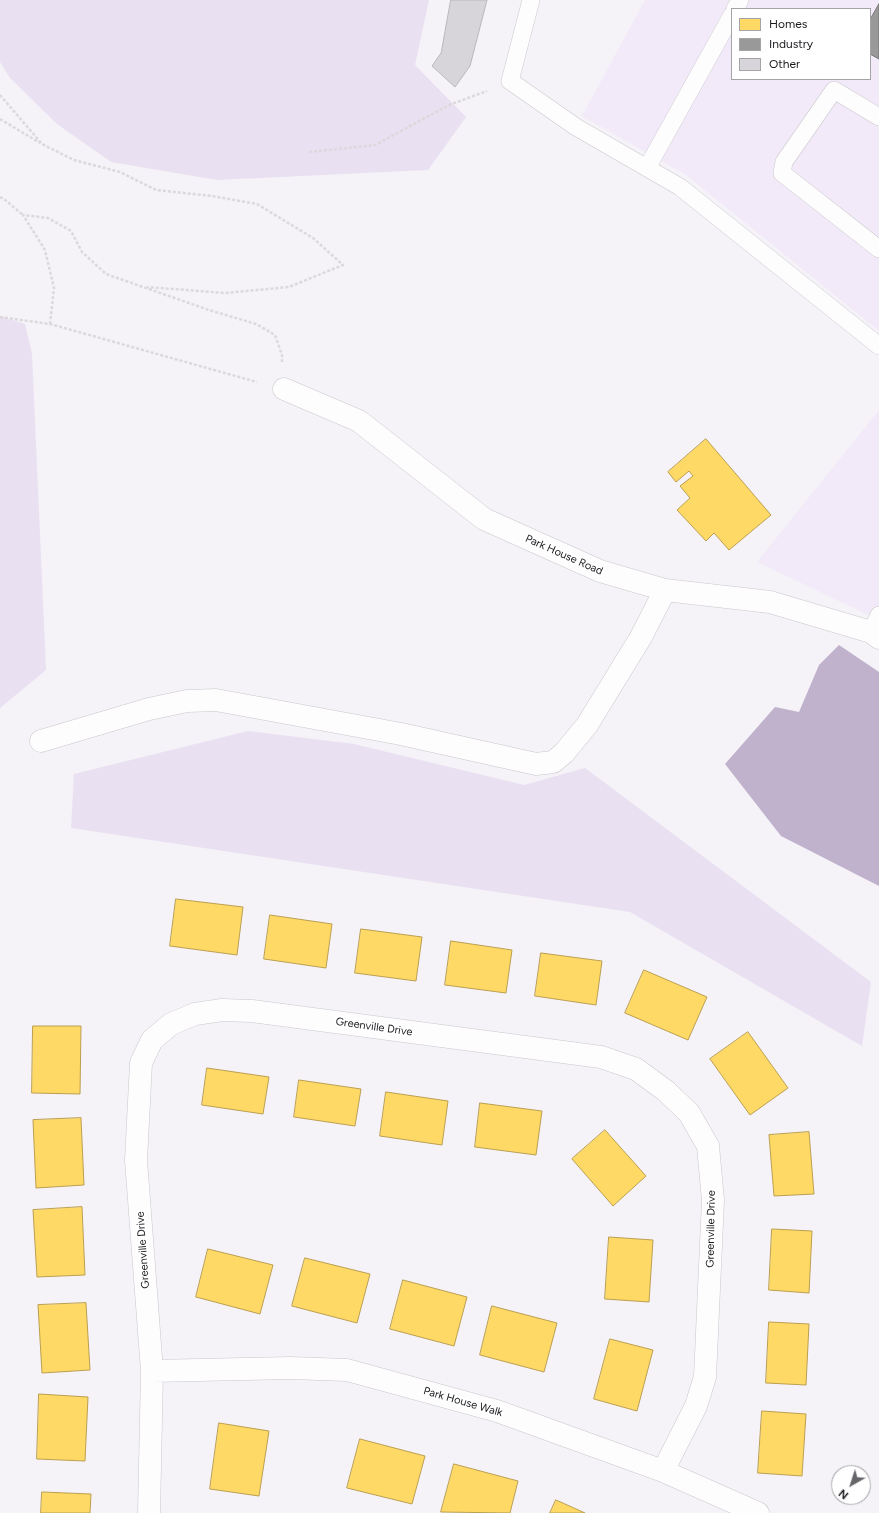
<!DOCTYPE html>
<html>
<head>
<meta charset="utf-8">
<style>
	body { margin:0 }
	#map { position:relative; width:879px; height:1513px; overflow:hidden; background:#f5f2f8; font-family:Figtree,sans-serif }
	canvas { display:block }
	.legend { position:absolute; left:731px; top:8px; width:140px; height:72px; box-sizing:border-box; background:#fff; border:1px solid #a4a3a5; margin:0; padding:5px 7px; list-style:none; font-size:12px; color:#1c191e }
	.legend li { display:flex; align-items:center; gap:8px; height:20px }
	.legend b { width:20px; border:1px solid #a4a3a5 }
	.north { position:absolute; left:831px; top:1465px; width:40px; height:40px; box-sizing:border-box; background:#fff; border:1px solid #a4a3a5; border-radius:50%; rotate:219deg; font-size:11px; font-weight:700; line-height:16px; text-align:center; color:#1c191e }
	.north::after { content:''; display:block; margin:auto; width:14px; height:18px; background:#68656a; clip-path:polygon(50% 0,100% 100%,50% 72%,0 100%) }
</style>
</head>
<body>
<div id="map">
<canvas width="879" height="1513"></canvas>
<ul class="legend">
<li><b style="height:11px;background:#ffd966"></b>Homes</li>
<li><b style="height:11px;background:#999"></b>Industry</li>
<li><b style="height:11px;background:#d8d5da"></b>Other</li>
</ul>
<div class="north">N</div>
</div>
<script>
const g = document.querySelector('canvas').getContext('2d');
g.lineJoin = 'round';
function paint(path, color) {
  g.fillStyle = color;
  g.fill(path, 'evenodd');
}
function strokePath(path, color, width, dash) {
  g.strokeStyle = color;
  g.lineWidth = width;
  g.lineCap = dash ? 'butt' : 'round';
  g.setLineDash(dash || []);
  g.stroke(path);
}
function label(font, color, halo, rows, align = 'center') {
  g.font = font + ' Figtree,sans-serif';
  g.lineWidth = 4;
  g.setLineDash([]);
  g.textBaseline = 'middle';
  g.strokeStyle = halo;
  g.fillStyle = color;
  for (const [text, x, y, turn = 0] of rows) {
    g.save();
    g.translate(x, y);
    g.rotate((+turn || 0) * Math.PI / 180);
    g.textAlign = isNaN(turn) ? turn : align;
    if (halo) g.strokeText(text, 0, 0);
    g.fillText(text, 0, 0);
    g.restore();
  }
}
const built = new Path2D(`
	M645 0H879V331L686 175 582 116ZM732 9H870V79H732Z
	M879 410V620L757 562Z`);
const green = new Path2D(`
	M0 0H429L415 65 466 117 428 170 217 180 111 162 57 124 10 78 0 62Z
	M0 316 25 324 32 354 46 670 0 708Z
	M248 731 354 744 524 785 585 768 871 982 862 1046 630 912 71 828 74 774Z`);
const water = new Path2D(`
	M839 645 879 672V886L781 836 725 764 775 707 799 712 819 665Z`);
const homes = new Path2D(`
	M706 439 771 515 729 550 714 533 706 541 677 510 690 498 680 486 693 476 689 471 676 482 668 472Z
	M176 899 243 907 237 955 170 946Z
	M270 915 332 924 326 968 264 959Z
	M361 929 422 937 416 981 355 973Z
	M451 941 512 950 506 993 445 985Z
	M541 953 602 961 596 1005 535 996Z
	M644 970 707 997 688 1040 625 1013Z
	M33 1026H81L80 1094 32 1093Z
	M748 1032 788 1088 750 1115 710 1059Z
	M207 1068 269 1077 263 1114 202 1105Z
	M299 1080 361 1089 355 1126 294 1117Z
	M386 1092 448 1101 442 1145 380 1136Z
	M480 1103 542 1111 536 1155 475 1147Z
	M81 1118 84 1185 36 1188 33 1120Z
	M605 1130 646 1176 613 1206 572 1159Z
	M809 1132 814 1194 774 1196 769 1135Z
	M82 1207 85 1275 37 1277 33 1210Z
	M772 1229 812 1231 809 1293 769 1290Z
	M609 1237 653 1240 649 1302 605 1299Z
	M208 1249 273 1265 260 1314 196 1297Z
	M305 1258 370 1274 357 1323 292 1306Z
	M403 1280 467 1297 454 1346 390 1329Z
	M86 1303 90 1370 42 1373 38 1305Z
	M492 1306 557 1323 544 1372 480 1355Z
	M769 1322 809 1324 806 1385 766 1383Z
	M610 1339 653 1350 637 1411 594 1399Z
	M39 1394 88 1397 85 1461 37 1459Z
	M762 1411 806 1414 802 1476 758 1473Z
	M219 1423 269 1431 259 1496 210 1489Z
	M360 1439 425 1456 412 1504 347 1488Z
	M454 1464 518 1481 510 1513 441 1512Z
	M42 1492 91 1494 90 1513H41Z
	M556 1500 585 1513H550Z`);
const industry = new Path2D(`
	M879 4V59L870 54V20Z`);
const building = new Path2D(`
	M451 0H487L470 66 455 87 432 66 441 53Z`);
const path = new Path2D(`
	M0 95 42 144 74 160 120 172 156 190 212 196 257 204 313 238 343 265 289 287 225 293 147 287
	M0 119 40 143
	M309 152 375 145 449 105 487 91
	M0 197 4 199 23 215
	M0 317 50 324 257 382
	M50 324 54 288 45 250 23 215 48 218 71 231 82 252 106 274 209 310 256 324 275 335 282 355V362`);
const lane = new Path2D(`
	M531 0 510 81 576 127 680 187 879 346
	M735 9 740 0
	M879 117 834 90 784 162 782 173 879 249
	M647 168 732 15
	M871 632 879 615`);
const street = new Path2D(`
	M284 389 359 421 484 519 600 571 665 590 770 602 871 632 879 638
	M41 741 149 709 187 701 216 700 401 734 536 764 553 762 564 753 587 725 641 637 665 590
	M152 1371 290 1368 347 1370 497 1411 663 1471 758 1513
	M149 1513 152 1371 136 1160 141 1063 152 1040 171 1024 195 1014 222 1010 252 1011 601 1057 636 1069 666 1091 689 1113 708 1146 713 1200 705 1377 696 1406 663 1471`);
const streetNames = [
	["Park House Road",564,555,24],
	["Greenville Drive",374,1027,8],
	["Greenville Drive",711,1229,-89],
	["Greenville Drive",143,1250,-94],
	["Park House Walk",463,1402,16]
];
paint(built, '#f2eaf8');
paint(green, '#e9e0f1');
paint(water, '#c0b1cc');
paint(homes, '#ffd966');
strokePath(homes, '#bb9f50', 1);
paint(industry, '#999');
strokePath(industry, '#747374', 1);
paint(building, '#d8d5da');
strokePath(building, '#b9b7bc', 1);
strokePath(lane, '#cac7cc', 18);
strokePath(street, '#cac7cc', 23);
strokePath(path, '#dbd9dc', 2.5, [3, 2]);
strokePath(lane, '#fefdfe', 17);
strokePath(street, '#fefdfe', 22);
label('11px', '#1c191e', '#fff', streetNames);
</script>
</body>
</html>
